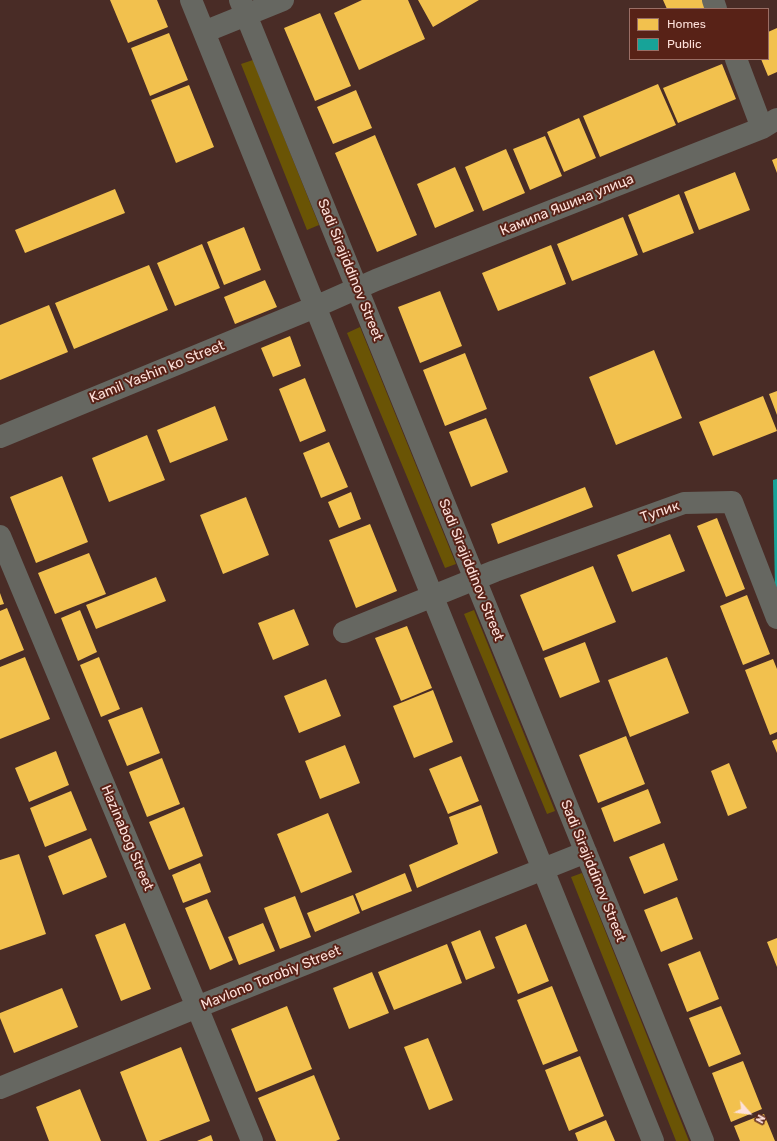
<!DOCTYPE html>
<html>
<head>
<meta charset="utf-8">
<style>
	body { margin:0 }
	#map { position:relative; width:777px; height:1141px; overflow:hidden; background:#492c26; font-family:Rubik,sans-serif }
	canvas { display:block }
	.legend { position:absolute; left:629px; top:8px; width:140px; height:52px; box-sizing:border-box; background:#582217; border:1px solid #9a6e65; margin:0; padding:5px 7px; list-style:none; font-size:12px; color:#fde0da }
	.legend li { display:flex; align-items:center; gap:8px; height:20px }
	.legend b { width:20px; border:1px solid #9a6e65 }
	.north { position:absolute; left:729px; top:1093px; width:40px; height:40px; -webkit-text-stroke:3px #582217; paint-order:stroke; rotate:118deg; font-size:11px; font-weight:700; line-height:16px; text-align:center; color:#fde0da }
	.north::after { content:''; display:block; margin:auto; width:14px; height:18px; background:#fde0da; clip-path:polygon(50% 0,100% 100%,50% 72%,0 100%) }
</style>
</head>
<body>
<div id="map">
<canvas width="777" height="1141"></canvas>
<ul class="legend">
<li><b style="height:11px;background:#f2c14e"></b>Homes</li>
<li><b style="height:11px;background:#17a398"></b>Public</li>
</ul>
<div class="north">N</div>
</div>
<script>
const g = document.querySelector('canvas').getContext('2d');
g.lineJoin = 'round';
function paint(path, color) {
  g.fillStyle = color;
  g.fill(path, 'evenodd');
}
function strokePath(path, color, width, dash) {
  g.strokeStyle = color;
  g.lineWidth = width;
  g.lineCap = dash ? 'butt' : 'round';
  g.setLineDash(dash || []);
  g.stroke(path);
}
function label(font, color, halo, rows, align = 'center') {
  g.font = font + ' Rubik,sans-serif';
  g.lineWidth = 4;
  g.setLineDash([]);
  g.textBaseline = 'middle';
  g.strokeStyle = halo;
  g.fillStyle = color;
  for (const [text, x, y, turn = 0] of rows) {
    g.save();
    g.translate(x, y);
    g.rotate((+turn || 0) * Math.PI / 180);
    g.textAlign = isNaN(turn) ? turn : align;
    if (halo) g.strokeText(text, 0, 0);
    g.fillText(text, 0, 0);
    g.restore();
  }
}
const green = new Path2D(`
	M253 60 319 225 307 230 241 64Z
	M360 327 456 564 445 568 347 333Z
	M474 610 555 811 547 814 464 614Z
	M582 873 689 1141H676L571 877Z`);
const homes = new Path2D(`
	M110 0H157L168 27 128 43Z
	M362 0H408L425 39 359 70 334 13Z
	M418 0H479L433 27Z
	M663 0H707L711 9H667Z
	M320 13 351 86 315 101 284 28Z
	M777 28V72L768 76 761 59H768V32Z
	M169 33 188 80 150 96 131 48Z
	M722 64 736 99 678 123 663 88Z
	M658 84 676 125 600 157 583 116Z
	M189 85 214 147 176 163 151 100Z
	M356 90 372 128 333 144 317 107Z
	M579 118 596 158 564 172 547 132Z
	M375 135 417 235 377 252 335 153Z
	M545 136 562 176 530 190 513 149Z
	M506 149 525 193 483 211 465 167Z
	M777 158V173L772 160Z
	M455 167 474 211 435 228 417 184Z
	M735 172 750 210 699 230 684 192Z
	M115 189 125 213 25 253 15 230Z
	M679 194 694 233 643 253 628 215Z
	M623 217 638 255 572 281 557 244Z
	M244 227 261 270 224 285 207 242Z
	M202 244 220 288 175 306 157 263Z
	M551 245 566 284 498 311 482 273Z
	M149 265 168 310 74 349 55 303Z
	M265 280 277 307 235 324 224 297Z
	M440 291 462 346 420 363 398 307Z
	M49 305 68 352 0 380V325Z
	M290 336 301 366 273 377 261 348Z
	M654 350 682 418 616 445 589 377Z
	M465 353 487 409 445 426 423 370Z
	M305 378 326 431 300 442 279 389Z
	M777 391V415L769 394Z
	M763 396 777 431 713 456 699 422Z
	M215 406 228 440 170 463 157 430Z
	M486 418 508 472 471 487 449 432Z
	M147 435 165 480 109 502 92 458Z
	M329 442 348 487 321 498 303 453Z
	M62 476 88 542 36 563 10 497Z
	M585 487 593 507 498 544 491 524Z
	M351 492 361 519 339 528 328 502Z
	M246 497 269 555 223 574 200 515Z
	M717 518 745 589 726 597 697 526Z
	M370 524 397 591 356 608 329 540Z
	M670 534 685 571 632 592 617 555Z
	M89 553 106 594 55 614 38 573Z
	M593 566 616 622 543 651 520 595Z
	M156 577 166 601 96 629 86 605Z
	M0 593 4 604 0 605Z
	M747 595 770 654 743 665 720 606Z
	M7 608 24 650 0 660V611Z
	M294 609 309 645 273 660 258 623Z
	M80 610 97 652 78 661 61 618Z
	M407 626 432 688 401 701 375 638Z
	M585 642 600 682 560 698 544 658Z
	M25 657 50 719 0 739V667Z
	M99 657 120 709 101 717 80 665Z
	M667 657 689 713 630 737 608 680Z
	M773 659 777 669V732L770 735 745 670Z
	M326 679 341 716 299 733 284 696Z
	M433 690 453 742 414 758 393 706Z
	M142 707 160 753 127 766 108 720Z
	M626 736 645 784 598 803 579 755Z
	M777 739V753L772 741Z
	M345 745 360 783 320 799 305 761Z
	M56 751 69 785 29 802 15 768Z
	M461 756 479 801 448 814 429 769Z
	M162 758 180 804 147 817 129 772Z
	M729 763 747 808 728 816 711 771Z
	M648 789 661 823 614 842 601 808Z
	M71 791 87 830 45 847 30 808Z
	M481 805 498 853 417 888 409 865 458 844 449 817Z
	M184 807 203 856 169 870 149 822Z
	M328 813 352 872 301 893 277 834Z
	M91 838 107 877 63 895 48 856Z
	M664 843 678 880 644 894 629 857Z
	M19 854 46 934 0 950V860Z
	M200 863 211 892 183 903 172 875Z
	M405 873 412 891 362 911 355 894Z
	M353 895 360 913 315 932 307 913Z
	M295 896 311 937 280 949 264 908Z
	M677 897 693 939 661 952 644 910Z
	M207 899 233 960 210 970 185 908Z
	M125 923 151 989 121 1001 95 935Z
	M263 923 275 951 239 965 228 937Z
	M526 924 549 981 518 994 495 937Z
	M480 930 495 968 466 980 451 942Z
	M777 938V967L767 942Z
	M447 944 462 983 394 1010 378 972Z
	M700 951 719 999 687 1012 668 964Z
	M372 972 389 1013 349 1029 333 988Z
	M552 986 578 1051 543 1065 517 1000Z
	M62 988 78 1027 14 1053 0 1018V1013Z
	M287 1006 312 1069 256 1092 231 1029Z
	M721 1006 741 1054 709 1067 689 1018Z
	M428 1038 453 1100 429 1110 404 1047Z
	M181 1047 210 1121 159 1141H147L120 1072Z
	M580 1056 604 1116 569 1131 545 1070Z
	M743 1061 762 1109 731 1122 712 1073Z
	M314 1075 340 1139 336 1141H276L258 1098Z
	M80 1089 101 1141H49L36 1107Z
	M764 1114 775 1141H740L734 1126Z
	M606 1120 615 1141H578L575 1133Z
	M211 1135 213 1141H197Z`);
const public = new Path2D(`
	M777 479V590L775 591 773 480Z`);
const minor = new Path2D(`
	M191 0 653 1141
	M240 0 703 1141
	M713 0 716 9
	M204 32 283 0
	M736 59 762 128
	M0 437 315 307 376 280 762 128 777 119
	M0 536 197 1007 252 1141
	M344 632 495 571 684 503 732 502 777 618
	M0 1088 197 1007 586 852`);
const streetNames = [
	["Камила Яшина улица",567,205,-22],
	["Sadi Sirajiddinov Street",350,270,68],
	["Kamil Yashin ko Street",157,372,-22],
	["Тупик",660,512,-19],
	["Sadi Sirajiddinov Street",471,570,68],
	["Hazinabog Street",127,838,67],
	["Sadi Sirajiddinov Street",593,871,68],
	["Mavlono Torobiy Street",271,978,-22]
];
paint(green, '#6a5405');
paint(homes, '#f2c14e');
paint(public, '#17a398');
strokePath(minor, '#666761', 22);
label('14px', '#fde0da', '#582217', streetNames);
</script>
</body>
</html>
